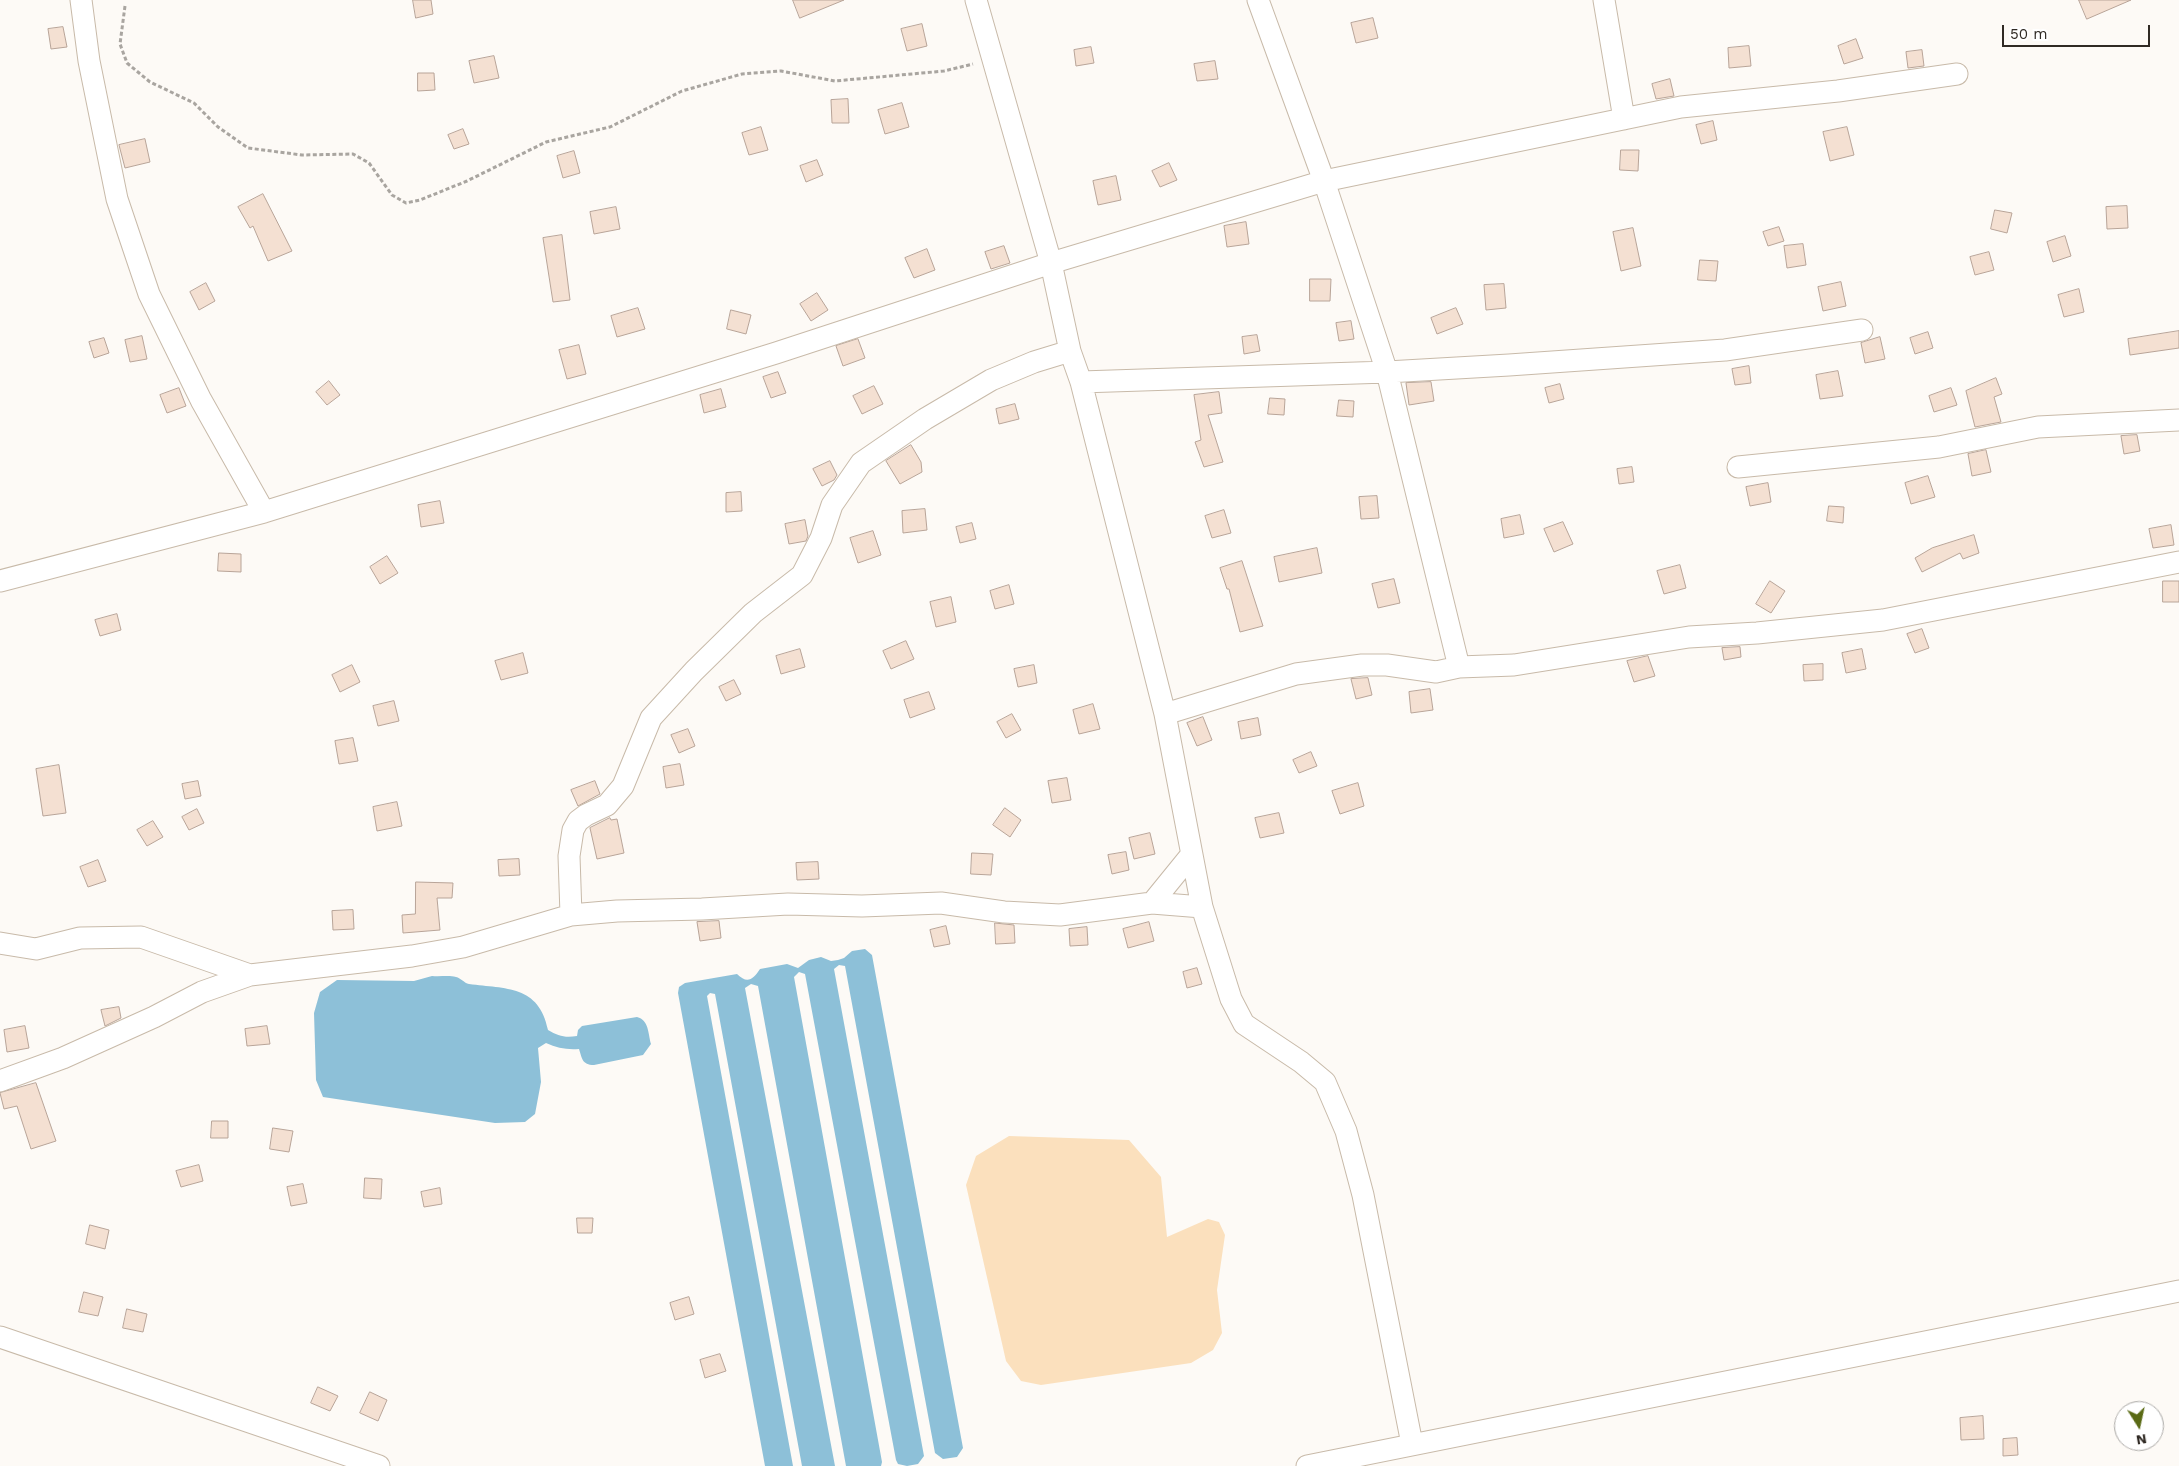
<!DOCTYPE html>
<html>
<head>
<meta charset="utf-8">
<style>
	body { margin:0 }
	#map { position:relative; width:2179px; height:1466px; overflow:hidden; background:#fdfaf6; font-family:"Work Sans",sans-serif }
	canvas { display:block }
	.north { position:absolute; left:2114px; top:1401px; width:50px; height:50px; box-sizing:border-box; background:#fff; border:1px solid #acaaa7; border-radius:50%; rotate:170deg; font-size:14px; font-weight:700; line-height:20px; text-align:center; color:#302a24 }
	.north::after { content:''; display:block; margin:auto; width:18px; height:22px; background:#5a6a15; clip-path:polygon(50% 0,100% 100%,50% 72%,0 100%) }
	.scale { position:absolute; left:2002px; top:25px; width:148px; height:22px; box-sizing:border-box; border:2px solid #302a24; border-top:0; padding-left:6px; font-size:15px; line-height:18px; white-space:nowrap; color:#302a24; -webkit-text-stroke:4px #fff; paint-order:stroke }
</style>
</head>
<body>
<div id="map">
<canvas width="2179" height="1466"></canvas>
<div class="north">N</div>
<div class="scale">50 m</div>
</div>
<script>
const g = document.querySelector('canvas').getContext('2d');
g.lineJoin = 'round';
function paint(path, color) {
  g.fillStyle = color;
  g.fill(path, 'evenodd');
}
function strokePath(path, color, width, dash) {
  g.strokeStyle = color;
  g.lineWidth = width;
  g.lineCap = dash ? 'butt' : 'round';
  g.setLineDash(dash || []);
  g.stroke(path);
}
const green = new Path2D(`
	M1009 1136 1129 1140 1161 1177 1167 1237 1208 1219 1219 1222 1225 1235 1217 1290 1222 1333 1213 1350 1191 1363 1041 1385 1021 1381 1006 1361 966 1185 976 1156Z`);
const water = new Path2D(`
	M865 949 872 955 963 1448 957 1457 943 1459 935 1453 845 966 839 965 834 969 924 1456 918 1464 907 1466 898 1464 896 1460 805 974 799 972 794 977 882 1462 881 1466H846L758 986 751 984 745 988 835 1466H802L715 994 710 993 707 996 793 1466H765L678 993 679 987 685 983 737 974C747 984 753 980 760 969L787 964 798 968 809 960 821 957 831 961 838 960 844 958 852 951Z
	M432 976C440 977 449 975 456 977 461 978 464 983 469 984 506 989 539 985 548 1030 558 1036 565 1038 577 1036L578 1030 582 1026 637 1017C649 1020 648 1033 651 1044L643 1055 594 1065C582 1065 582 1058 579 1049 567 1050 557 1048 546 1043L538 1048 541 1082 535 1114 525 1122 495 1123 323 1097 316 1080 314 1013 320 992 337 980 414 981Z`);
const building = new Path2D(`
	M413 0H431L433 14 416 18Z
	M793 0H844L800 18Z
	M2079 0H2131L2087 19Z
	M1373 18 1378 38 1356 43 1351 23Z
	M922 24 927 46 907 51 901 29Z
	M63 27 67 47 51 49 48 29Z
	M1856 39 1863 58 1844 64 1838 46Z
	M1749 46 1751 66 1729 68 1728 48Z
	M1091 47 1094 63 1076 66 1074 50Z
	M1922 50 1924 66 1908 68 1906 52Z
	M494 56 499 78 474 83 469 61Z
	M1215 61 1218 79 1197 81 1194 64Z
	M418 73H434L435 90 418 91Z
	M1670 79 1674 96 1656 99 1652 84Z
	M848 99 849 123H832L831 100Z
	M902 103 909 127 885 134 878 110Z
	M1713 121 1717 140 1701 144 1696 125Z
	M761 127 768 150 749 155 742 133Z
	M1847 127 1854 155 1830 161 1823 132Z
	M463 129 469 144 454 149 448 135Z
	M145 139 150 162 125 168 119 145Z
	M1621 150H1639L1638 171 1620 170Z
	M574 151 580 173 563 178 557 156Z
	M817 160 823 175 806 182 800 166Z
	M1169 163 1177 180 1160 187 1152 171Z
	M1116 176 1121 200 1098 205 1093 181Z
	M263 194 292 251 268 261 253 226 250 228 238 207Z
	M2127 206 2128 228 2107 229 2106 207Z
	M616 207 620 229 594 234 590 212Z
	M1995 210 2012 213 2007 233 1991 229Z
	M1246 222 1249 244 1227 247 1224 226Z
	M1779 227 1784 241 1768 246 1763 232Z
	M1633 228 1641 266 1621 271 1613 232Z
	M562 235 570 300 553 302 543 238Z
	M2065 236 2071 256 2053 262 2047 242Z
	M1803 244 1806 265 1787 268 1784 246Z
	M1004 246 1010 263 991 269 985 252Z
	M927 249 935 270 914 278 905 258Z
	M1989 252 1994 270 1975 275 1970 257Z
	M1700 260 1718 261 1716 281 1698 280Z
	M1310 279H1331L1330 301H1310Z
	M1841 282 1846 306 1823 311 1818 287Z
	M206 283 215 301 199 310 190 292Z
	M1504 284 1506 308 1486 310 1484 285Z
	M2079 289 2084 312 2064 317 2058 295Z
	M817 293 828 310 811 321 800 304Z
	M638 308 645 329 617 337 611 316Z
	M1456 308 1463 324 1437 334 1431 318Z
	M731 310 751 315 746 334 727 329Z
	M1351 321 1354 339 1339 341 1336 323Z
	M2179 331V348L2130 355 2128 339Z
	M1928 332 1933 348 1915 354 1910 338Z
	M1257 335 1260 351 1244 354 1242 337Z
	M142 336 147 359 130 362 125 340Z
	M1880 337 1885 359 1865 363 1861 343Z
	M104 338 109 353 94 358 89 342Z
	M858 339 865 358 843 366 836 346Z
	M579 345 586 374 567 379 559 350Z
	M1749 366 1751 383 1735 385 1732 369Z
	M1838 371 1843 396 1820 399 1816 375Z
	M778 372 786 393 771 398 763 377Z
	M1996 378 2002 394 1994 397 2001 422 1975 427 1966 391Z
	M329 381 340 395 327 405 316 392Z
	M1431 382 1434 401 1409 405 1406 383Z
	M1560 384 1564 399 1549 403 1545 388Z
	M874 386 883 404 862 414 853 396Z
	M179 388 186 406 167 413 160 395Z
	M1951 388 1957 405 1934 412 1929 396Z
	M721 389 726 407 704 413 700 395Z
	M1219 392 1222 413 1208 415 1223 462 1204 467 1195 442 1201 440 1194 395Z
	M1270 398 1285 399 1284 415 1268 414Z
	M1339 400 1354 401 1353 417 1337 416Z
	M1015 404 1019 419 999 424 996 409Z
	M2137 435 2140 451 2124 454 2121 436Z
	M911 445 921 462 922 472 900 484 886 461Z
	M1986 450 1991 472 1972 476 1968 454Z
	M830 461 837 475 834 480 822 486 813 469Z
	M1632 467 1634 482 1619 484 1617 469Z
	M1928 476 1935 497 1911 504 1905 483Z
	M1768 483 1771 502 1750 506 1746 487Z
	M741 492 742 511 726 512V493Z
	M1377 496 1379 518 1361 519 1359 497Z
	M440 501 444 523 421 527 418 505Z
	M1829 506 1844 507 1843 523 1827 521Z
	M925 509 927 530 903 533 902 511Z
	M1224 510 1231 533 1212 538 1205 516Z
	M1520 515 1524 534 1504 538 1501 519Z
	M805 520 808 536 806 541 789 544 785 524Z
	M1563 522 1573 544 1554 552 1544 529Z
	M972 523 976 539 960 543 956 527Z
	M2171 525 2174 545 2153 548 2149 529Z
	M873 531 881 555 858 563 850 538Z
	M1974 535 1979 553 1963 559 1960 553 1922 572 1915 558 1932 548Z
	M1317 548 1322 573 1279 582 1274 557Z
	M219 553 241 554V572L218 571Z
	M387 556 398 573 380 584 370 567Z
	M1242 561 1263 626 1240 632 1229 589H1227L1220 568Z
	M1680 565 1686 588 1664 594 1657 571Z
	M1394 579 1400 603 1378 608 1372 584Z
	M1770 581 1785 591 1771 613 1756 604Z
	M2163 581H2179V602H2163Z
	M1009 585 1014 604 995 609 990 591Z
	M951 597 956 622 936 627 930 602Z
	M117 614 121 630 100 636 95 620Z
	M1922 629 1929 648 1915 653 1907 634Z
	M906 641 914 659 891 669 883 651Z
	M1740 647 1741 657 1724 660 1722 648Z
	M800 649 805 667 781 674 776 656Z
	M1862 649 1866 669 1846 673 1842 653Z
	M523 653 528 673 501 680 495 661Z
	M1648 656 1655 676 1634 682 1627 661Z
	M1823 664V680L1804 681 1803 665Z
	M352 665 360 682 340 692 332 675Z
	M1034 665 1037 683 1018 687 1014 669Z
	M1368 678 1372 695 1356 699 1351 679Z
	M734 680 741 694 726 701 719 687Z
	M1430 689 1433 710 1411 713 1409 692Z
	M929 692 935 709 910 718 904 700Z
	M394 701 399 721 378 726 373 706Z
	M1093 704 1100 729 1079 734 1073 710Z
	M1012 714 1021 730 1006 738 997 722Z
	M1203 717 1212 740 1197 746 1187 723Z
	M1258 718 1261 735 1241 739 1238 722Z
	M688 729 695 746 679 753 671 735Z
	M353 738 358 761 339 764 335 741Z
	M1311 752 1317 766 1299 773 1293 760Z
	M680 764 684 785 666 788 663 767Z
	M59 765 66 813 43 816 36 769Z
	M1067 778 1071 800 1052 803 1048 781Z
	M198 781 201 796 185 799 182 784Z
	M595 781 600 794 578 806 571 790Z
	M1358 783 1364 806 1340 814 1332 791Z
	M397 802 402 826 377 831 373 807Z
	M1005 808 1021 820 1010 837 993 825Z
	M197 809 204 823 189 830 182 817Z
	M1279 813 1284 833 1260 838 1255 818Z
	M610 818 611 820 617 819 624 853 597 859 590 828Z
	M153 821 163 837 147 846 137 830Z
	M1150 833 1155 854 1134 859 1129 838Z
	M1126 852 1129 870 1112 874 1108 855Z
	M972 853 993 854 991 875 971 874Z
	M519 859 520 875 499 876 498 860Z
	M98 860 106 881 88 887 80 867Z
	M818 862 819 879 797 880 796 863Z
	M416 882 453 883 452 898H437L440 930 403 933 402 915 415 914Z
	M353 910 354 929 333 930 332 911Z
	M719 921 721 938 700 941 697 922Z
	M1149 922 1154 941 1128 948 1123 929Z
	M995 923 1014 925 1015 943 996 944Z
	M946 926 950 944 934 947 930 930Z
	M1087 927 1088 945 1070 946 1069 929Z
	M1197 968 1202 984 1187 988 1183 972Z
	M119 1007 121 1018 105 1026 101 1010Z
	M25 1026 29 1048 7 1052 4 1030Z
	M267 1026 270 1044 247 1046 245 1029Z
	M36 1083 56 1141 31 1149 17 1106 4 1109 0 1093Z
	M212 1121H228V1138H211Z
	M273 1128 293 1131 289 1152 270 1149Z
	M199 1165 203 1181 181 1187 176 1171Z
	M365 1178 382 1179 381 1199 364 1198Z
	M303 1184 307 1203 291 1206 287 1187Z
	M440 1188 442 1204 424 1207 421 1192Z
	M577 1218H593L592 1233H578Z
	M90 1225 109 1230 105 1249 86 1244Z
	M84 1292 103 1297 98 1316 79 1312Z
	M689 1297 694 1314 675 1320 670 1303Z
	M127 1309 147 1314 143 1332 123 1328Z
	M720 1354 726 1371 705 1378 700 1360Z
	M318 1387 338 1396 330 1411 311 1403Z
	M370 1392 387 1400 378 1421 360 1413Z
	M1983 1416 1984 1439 1961 1440 1960 1418Z
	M2017 1438 2018 1455 2003 1456V1439Z`);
const path = new Path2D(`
	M125 6 120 44 127 63 150 82 194 103 218 127 248 148 302 155 353 154 369 163 392 195 406 203 420 200 467 181 546 142 610 127 682 91 742 74 781 71 835 81 944 71 973 64`);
const minor = new Path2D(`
	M81 0 89 61 117 199 149 294 201 400 264 512
	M976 0 1051 263 1070 351 1081 382 1165 714 1202 907 1231 999 1244 1024 1301 1062 1325 1082 1346 1131 1363 1195 1412 1444
	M1258 0 1324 181 1387 372 1459 667
	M1604 0 1624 119
	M1081 382 1387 372 1509 365 1725 350 1862 330
	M1738 467 1939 447 2038 427 2179 420
	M0 581 264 512 776 353 1051 263 1324 181 1681 107 1838 91 1957 74
	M1165 714 1296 674 1362 665H1387L1436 672 1459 667 1514 665 1689 637 1757 633 1883 620 2179 562
	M1152 903 1191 855
	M571 915 569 856 573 830 578 821 586 815 607 805 623 786 651 718 694 671 753 613 802 575 821 538 832 505 861 463 925 419 991 380 1034 362 1070 351
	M0 943 36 949 80 938 141 937 250 975
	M0 1081 63 1058 154 1017 202 992 250 975 412 956 463 947 571 915 617 911 702 909 788 904 862 906 941 903 1004 912 1060 915 1152 903 1202 907
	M0 1337 379 1466
	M1307 1466 2179 1291`);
paint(green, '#fbe0bd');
paint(water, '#8dc0d8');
paint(building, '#f4e0d2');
strokePath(building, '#b8a498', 1);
strokePath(minor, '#c8baa9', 23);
strokePath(path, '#a9a5a0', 3, [4, 2.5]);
strokePath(minor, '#fff', 21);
</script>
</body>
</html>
